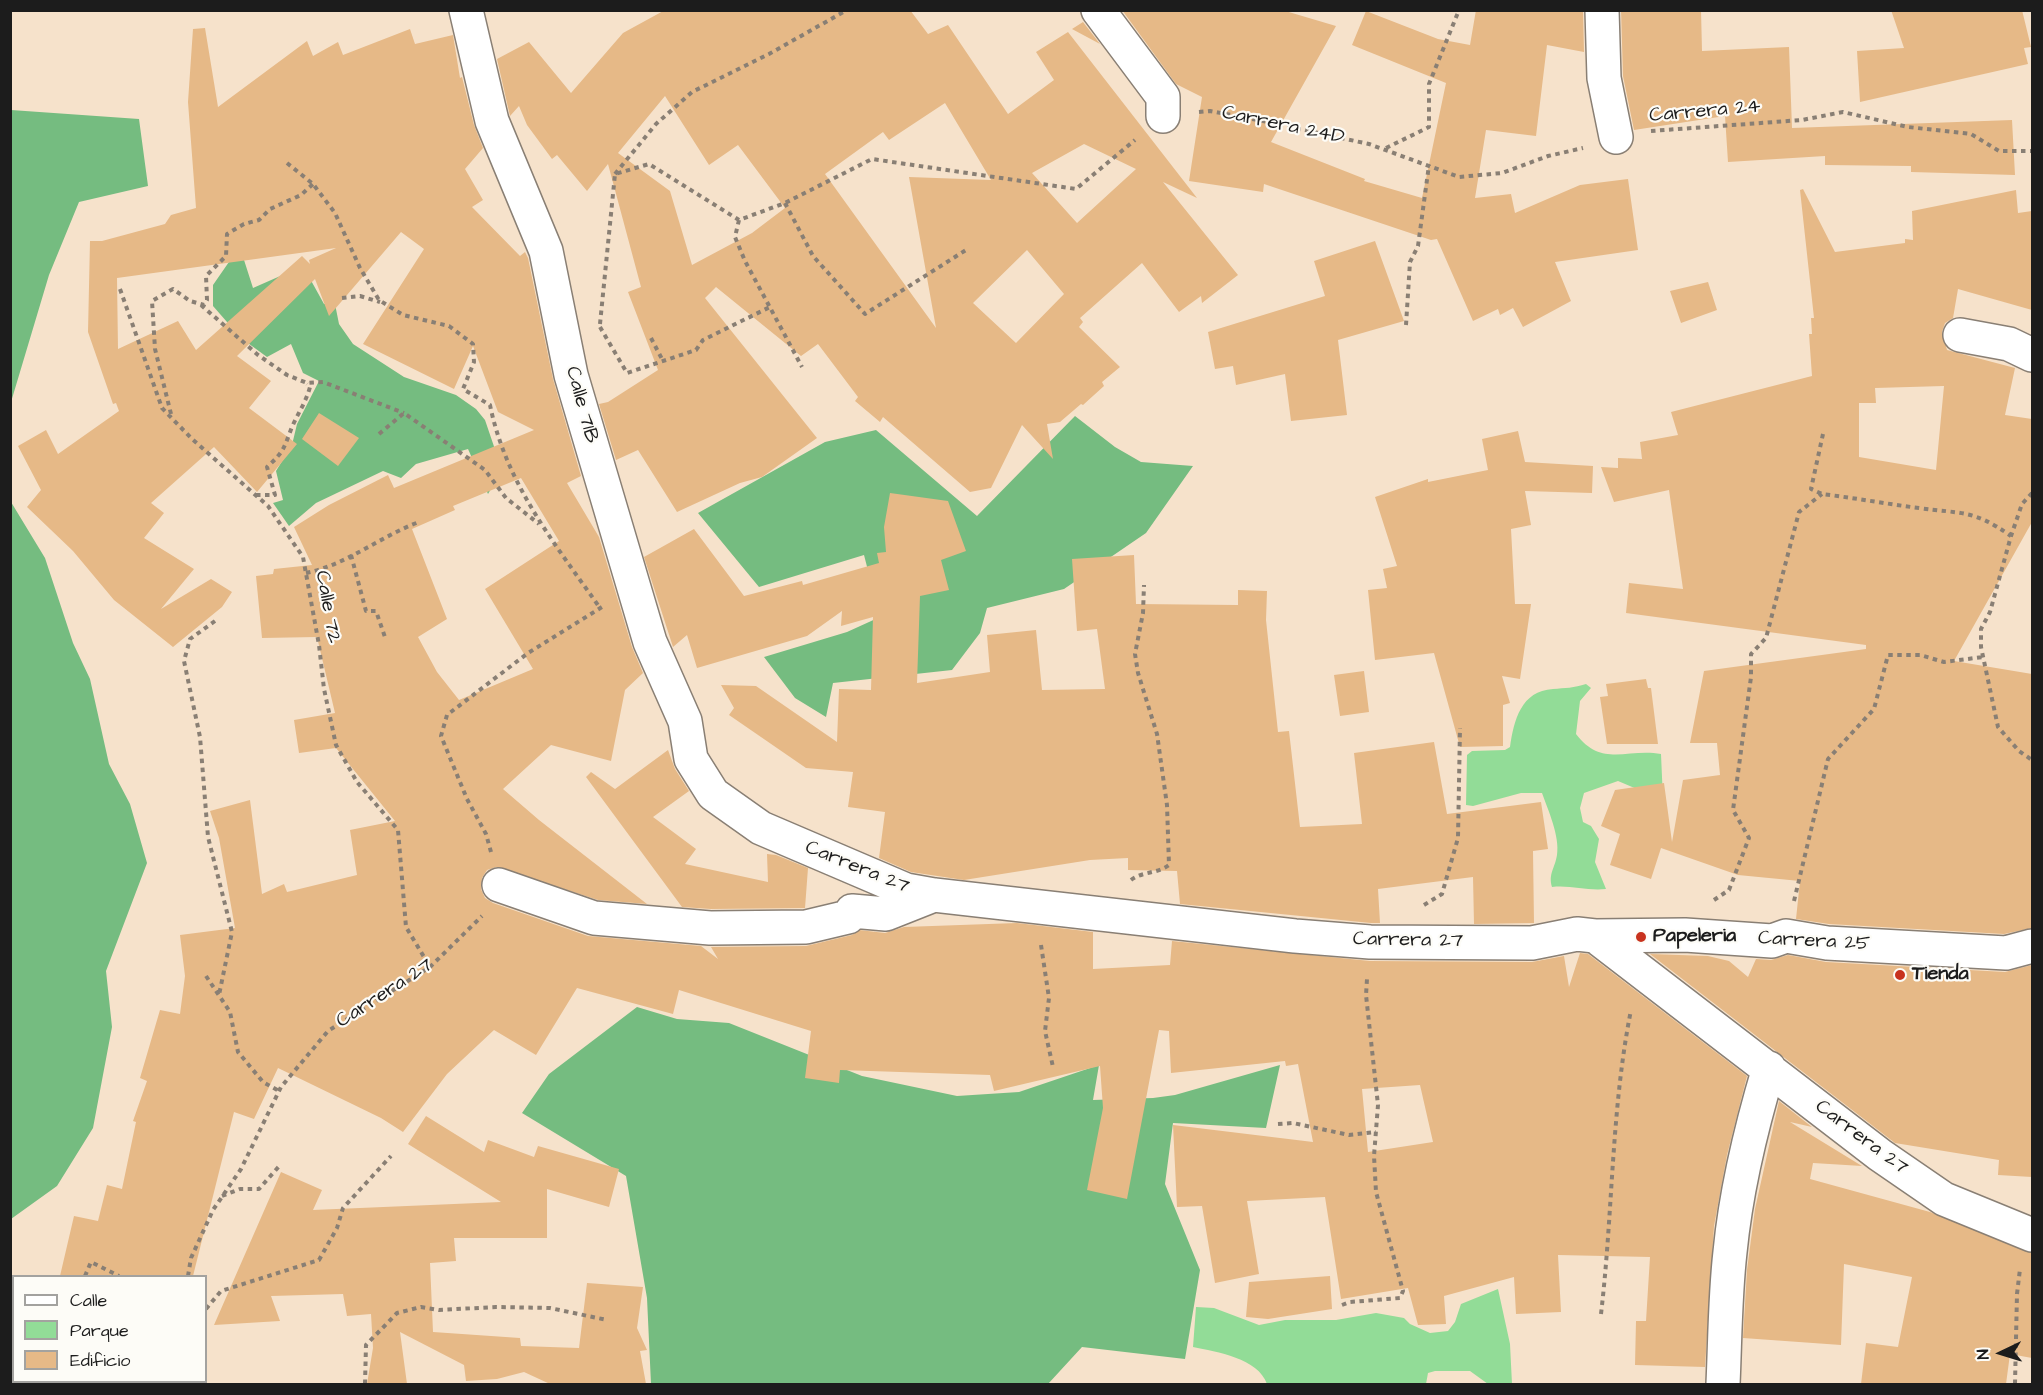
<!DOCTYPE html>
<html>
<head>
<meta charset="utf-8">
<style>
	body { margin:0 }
	#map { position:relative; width:2043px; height:1395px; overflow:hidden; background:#f6e2cb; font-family:"Architects Daughter",sans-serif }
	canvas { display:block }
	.frame { position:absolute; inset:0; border:12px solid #1c1c1c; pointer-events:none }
	.legend { position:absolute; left:12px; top:1275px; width:195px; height:108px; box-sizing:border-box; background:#fdfcf7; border:2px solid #a3a29f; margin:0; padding:8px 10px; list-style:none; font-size:18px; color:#1c1c1c }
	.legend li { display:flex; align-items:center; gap:12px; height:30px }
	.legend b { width:30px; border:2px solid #a3a29f }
	.north { position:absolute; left:1971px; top:1323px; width:60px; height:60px; -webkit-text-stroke:4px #fdfcf7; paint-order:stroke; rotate:266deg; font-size:16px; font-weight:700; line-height:24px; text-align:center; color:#1c1c1c }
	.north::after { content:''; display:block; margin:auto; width:21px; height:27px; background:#1c1c1c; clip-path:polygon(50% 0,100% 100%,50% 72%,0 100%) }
</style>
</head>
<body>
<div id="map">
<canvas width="2043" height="1395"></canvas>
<div class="frame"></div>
<ul class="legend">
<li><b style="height:8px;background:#fff"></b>Calle</li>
<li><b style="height:16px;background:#92dc97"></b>Parque</li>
<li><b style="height:16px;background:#e6b987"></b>Edificio</li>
</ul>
<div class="north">N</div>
</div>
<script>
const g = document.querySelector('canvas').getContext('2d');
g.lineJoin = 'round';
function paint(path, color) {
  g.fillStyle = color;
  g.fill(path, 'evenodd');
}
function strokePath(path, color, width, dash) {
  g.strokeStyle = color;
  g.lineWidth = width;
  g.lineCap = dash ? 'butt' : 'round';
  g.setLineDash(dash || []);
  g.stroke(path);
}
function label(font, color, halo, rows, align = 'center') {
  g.font = font + ' "Architects Daughter",sans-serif';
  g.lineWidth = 4.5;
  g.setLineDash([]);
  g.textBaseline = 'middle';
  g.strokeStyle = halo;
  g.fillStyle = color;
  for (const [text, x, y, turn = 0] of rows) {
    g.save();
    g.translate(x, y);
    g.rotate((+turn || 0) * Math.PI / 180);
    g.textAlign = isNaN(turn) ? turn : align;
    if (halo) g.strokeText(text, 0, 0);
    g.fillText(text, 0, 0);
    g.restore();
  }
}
const green = new Path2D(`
	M1586 684 1591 688 1580 701 1576 734C1602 768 1627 748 1661 754L1663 800 1618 781 1584 793 1580 808 1583 822 1591 826 1599 839 1595 862 1606 889C1587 891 1571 885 1552 887 1548 874 1555 868 1557 855 1560 836 1548 810 1542 793H1521L1473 806 1466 805 1467 755 1472 751 1505 750 1510 747C1514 720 1521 691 1553 689 1565 688 1574 688 1586 684Z
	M1498 1289 1510 1344 1512 1384H1488L1470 1371H1435L1428 1373 1426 1384H1267C1258 1358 1217 1352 1193 1347L1196 1307 1214 1308 1259 1325 1285 1320H1336L1376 1313 1404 1318 1410 1324 1430 1333 1448 1331 1455 1322 1461 1304Z`);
const forest = new Path2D(`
	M11 110 139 119 148 186 79 202 49 275 11 402Z
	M236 235 253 288 303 266 324 304H335L339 324 353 344 404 377 456 395 476 409 485 420 502 470 488 494 468 449 416 464 401 478 383 471 316 503 289 526 273 503 283 500 276 471 292 445 297 424 319 381 303 373 291 344 267 357 241 338 213 306V285L231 259Z
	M1075 416 1115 447 1141 462 1193 466 1146 533 1064 589 987 608 980 633 952 670 833 683 826 717 795 698 764 657 847 632 880 617 864 555 759 587 698 513 825 442 876 430 977 516Z
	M11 502 45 558 73 643 90 679 109 764 130 804 147 863 106 971 112 1027 93 1128 57 1186 11 1219Z
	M637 1007 677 1019 729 1023 862 1076 957 1096 1019 1092 1099 1065 1093 1100 1153 1098 1175 1095 1280 1065 1266 1128 1173 1123 1165 1184 1200 1270 1185 1359 1082 1347 1048 1384H651L647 1298 626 1176 522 1113 549 1074Z`);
const building = new Path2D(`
	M665 10H910L928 34 948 25 1008 114 1054 80 1036 52 1068 32 1197 198 1163 182 1238 275 1202 303 1201 296 1179 312 1142 263 1080 318 1083 322 1079 327 1120 367 1102 382 1104 386 1083 405 1081 404 1060 422 1047 424 1053 459 1022 425 991 488 970 492 883 417 880 422 855 401 858 397 818 344 801 356 716 287 705 298 817 438 762 477 740 483 677 512 638 450 616 460 599 404 608 402 658 370 628 292 641 287 608 164 587 191 557 155 552 159 527 125 519 106 510 116 497 59 529 42 571 93 623 33ZM665 96 709 165 738 145 785 208 752 233 692 265 670 191 618 153ZM945 103 991 180 909 177 936 328 825 174 883 132 889 140ZM1084 144 1136 169 1077 223 1032 173ZM1027 250 1064 294 1016 343 973 303Z
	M1122 10H1282L1336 26 1271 142 1365 179 1364 181 1422 198 1446 83 1352 45 1366 11 1438 39 1470 45 1476 10H1583L1584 52 1547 45 1536 136 1486 130 1475 198 1511 194 1515 213 1580 185 1628 179 1638 250 1555 262 1571 301 1523 327 1513 308 1500 315 1498 309 1473 321 1437 239 1431 240 1264 184 1263 192 1189 181 1202 97 1176 84Z
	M1621 10H1701L1702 51 1789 47 1792 128 2012 120 2015 175 1911 172V166L1825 165V156L1728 162 1725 116 1634 130 1623 76Z
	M1891 10H2022L2031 47 2024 48 2028 64 1860 102 1857 51 1904 48Z
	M1083 22 1100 44 1072 29Z
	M205 28 218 107 307 41 313 56 338 42 343 55 410 29 415 44 453 35 460 78 462 77 474 125 483 148 465 169 483 200 472 207 520 256 525 252 528 258 553 379 581 476 567 483 599 537 632 647 643 673 625 690 611 761 551 745 503 789 539 820 647 904 598 900 496 867 487 870 482 878 481 889 485 898 493 903 588 936 701 946 718 959 711 947 806 946 852 935 859 930 885 933 904 927 1017 923 1093 932V969L1170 965 1172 941 1370 961 1532 962 1564 956 1569 987 1580 953 1588 954 1747 1076 1727 1155 1714 1226 1705 1367 1635 1365 1636 1321H1646L1650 1257 1558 1255 1561 1312 1516 1314 1514 1277 1444 1296 1446 1324 1418 1325 1408 1288 1341 1299 1325 1197 1247 1201 1259 1274 1215 1283 1202 1206 1177 1207 1173 1125 1313 1142 1298 1064 1286 1066 1285 1061 1171 1073 1169 1031 1159 1030 1127 1199 1087 1190 1103 1108 1100 1066 994 1091 990 1075 840 1070 839 1083 805 1078 811 1031 679 990 673 1014 577 988 536 1055 494 1030 447 1074 403 1132 381 1118 278 1068 254 1119 234 1112 193 1276H60L74 1216 98 1221 107 1185 122 1189 136 1122 133 1121 147 1081 140 1078 160 1010 180 1014 185 976 180 935 235 928 219 838 210 811 250 800 262 894 284 884 287 892 357 875 350 830 395 821 336 748 299 753 294 720 335 713 317 637 262 638 256 576 273 574 274 569 312 565 294 527 329 505 388 475 394 488 534 430 498 412 473 346 454 389 363 344 424 249 401 232 329 316 315 279 237 356 271 381 249 408 297 444 257 492 214 447 151 503 164 513 144 538 194 569 161 609 211 579 232 592 222 607 173 647 114 600 73 551 27 507 41 490 18 446 46 430 58 454 119 411 116 403 113 404 88 332 90 241H102L165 224 171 215 196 208 188 102 193 29ZM336 248 309 260 310 264 302 256 196 350 178 321 118 349 117 278ZM521 478 559 541 485 589 533 669 459 700 437 672 418 637 447 619 412 529 455 510 453 506ZM1420 1085 1433 1142 1368 1152 1362 1089Z
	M1803 189 1835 252 1905 243V239L1913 240 1912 211 2016 190 2018 213 2032 211V310L1958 289 1953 318 1945 323 1942 332 1947 350 2015 368 2005 415 2032 419V522L1954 661 2032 674V928L2004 934 1829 924 1796 919 1800 881 1738 875 1661 848 1651 879 1610 865 1620 834 1601 826 1615 790 1664 783 1672 842 1683 780 1720 775 1717 743H1690L1704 671 1866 649V645L1626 613 1629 583 1683 589 1669 490 1614 502 1601 467 1618 468V458L1642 459 1640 442 1678 435 1671 412 1812 376 1809 334H1812L1811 318H1814L1800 190ZM1944 386 1936 470 1859 457V403H1876L1875 388Z
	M1375 241 1404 321 1338 340 1347 415 1291 421 1285 374 1236 385 1233 366 1215 369 1208 332 1325 296 1314 261Z
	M1708 282 1717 310 1681 323 1670 291Z
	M319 413 359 438 338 466 302 439Z
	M1518 431 1525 462 1593 466 1592 493 1525 491 1531 525 1511 529 1515 604H1531L1520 679 1502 676 1510 703 1503 705V746L1460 747 1434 653 1375 660 1368 590 1387 588 1383 569 1397 566 1375 497 1428 479V482L1488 470 1482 439Z
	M890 493 948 501 966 551 941 560 949 590 920 596 917 683 990 672 987 635 1036 630 1042 690 1105 689 1097 629 1077 631 1072 559 1134 555 1136 604 1238 605V590L1267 591 1266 620 1278 732 1289 731 1300 827 1362 824 1354 753 1434 742 1447 814 1541 802 1548 849 1533 851 1534 923 1474 924 1473 877 1378 889 1380 923H1371L1180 904 1177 871 1128 870V858L1090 860 964 880 911 872 879 858 885 812 848 807 853 772 806 768 729 715 734 708 721 685 756 686 837 742 839 689 871 690 873 617 841 626 842 611 807 636 697 668 687 635 673 647 644 557 694 529 744 596 802 581 803 585 879 563 877 553 886 552 884 527Z
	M1364 671 1369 712 1340 716 1334 675Z
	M1646 679 1648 688H1651L1658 744H1607L1600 697 1608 696 1606 684Z
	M668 750 675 769 689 791 653 817 696 849 685 864 768 882 767 854 776 855 808 868 805 908 711 909 682 907 586 777 591 772 615 789Z
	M1650 954 1708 956 1729 961 1748 977 1756 959 1771 960 1788 955 1826 962 2005 972 2032 965V1177L1998 1175 1999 1160 1895 1143Z
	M1779 1101 1812 1127 1790 1122 1862 1166 1813 1163 1810 1179 1930 1212 2032 1253V1358L2010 1354 2006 1384H1861L1866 1343 1898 1347 1912 1277 1844 1264 1841 1345 1743 1338 1747 1270 1755 1209Z
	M426 1116 484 1152 488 1140 534 1157 538 1146 619 1169 609 1207 547 1189V1238H454L456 1261 430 1263 433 1332 520 1338 521 1346 579 1348 587 1283 643 1287 637 1328 647 1350 640 1351 646 1384H550L524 1372 497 1379 466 1381 464 1365 400 1332 407 1384H367L373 1348 371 1314 347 1316 343 1294 271 1296 280 1321 214 1325 281 1172 322 1190 313 1210 501 1202 408 1144Z
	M1330 1276 1332 1309 1268 1319 1246 1317 1249 1282Z`);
const path = new Path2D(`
	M1199 112 1210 111 1258 120 1369 144 1459 177 1502 173 1548 156 1583 148
	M1651 131 1802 120 1843 112 1908 127 1971 134 1999 151H2032
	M1386 148 1429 127V84L1459 10
	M287 163 313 184 335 213 360 268 379 300 403 315 449 326 473 344 474 362 463 389 490 405C506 484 555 544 600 608
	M615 174 656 124 692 92 769 54 847 10
	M785 203 813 256 865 314 966 250
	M739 220 735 237 745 261 802 367
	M120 289 162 408 192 439 268 506 303 557 319 645 324 689 336 745 357 782 398 830 406 927 430 967
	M342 298 360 296 380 302
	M201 305 258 355 287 375 307 383 323 382 404 413
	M600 324 615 174 649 164 739 220 785 203 872 159 1076 189 1135 140
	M1406 325 1410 262 1418 246 1429 165
	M600 327 627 373 696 350 703 340 770 307
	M651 338 663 361
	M171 414 155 349 152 301 173 289 190 301 204 305 207 300 206 276 226 256 227 234 244 224 259 220 270 209 301 195 313 184
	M379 434 404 413 485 470 506 498 539 524
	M1823 434 1811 489 1822 494C1855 498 1887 504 1919 508 1961 514 1973 509 2011 536
	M2032 493 2022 504 2011 536 1990 612 1981 629V647L1998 727 2019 751 2032 760
	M256 495H275L267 467C285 451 284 447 292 427 298 413 306 402 310 387L307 384
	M351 555 366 611H376L386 640
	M306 573C346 565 381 536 419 522
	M215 621 190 639 184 661 200 737 208 837 232 932 219 995
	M491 852 486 834 467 799 441 736 447 715 528 653 602 607
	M1131 880C1143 871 1157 874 1169 865L1167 805 1157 734 1138 673 1135 654 1143 613 1144 585
	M1714 900 1729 890 1749 838 1733 810 1751 677V654L1766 638 1799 512 1822 494
	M1794 901 1828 759 1874 709 1888 655H1920L1944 662 1983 657
	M1424 905 1442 894 1458 838 1460 728
	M1041 945 1049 998 1045 1031 1053 1067
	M206 976 230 1012 238 1052 263 1082 279 1091
	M1278 1124 1293 1123 1349 1135 1376 1132
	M222 1196 240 1189H259L281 1164
	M85 1276 91 1262 119 1276
	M188 1276 191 1258 213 1210 241 1169 281 1087 328 1031 430 967 482 916
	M1342 1305 1350 1302 1400 1298 1403 1291 1376 1192 1374 1156 1378 1105 1366 995 1367 979
	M206 1309 221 1291 319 1260 337 1228 343 1208 391 1156
	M1601 1314C1613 1213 1611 1110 1631 1010
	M167 1384 169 1382
	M365 1384 366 1345 397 1313 421 1307 439 1310 496 1307 550 1308 607 1320
	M2015 1384 2017 1294 2020 1269`);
const minor = new Path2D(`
	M466 10 492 121 546 251 571 375 650 642 685 721 691 759 713 794 761 828 906 890 934 895 1295 936 1370 942 1532 943 1577 934 1595 936 1880 1155 1944 1199 2032 1235
	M1098 10 1163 97V116
	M1602 10 1604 78 1616 137
	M1960 335 2009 344 2032 355
	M499 885 594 918 710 928 806 927 848 917 852 911 886 914 934 895
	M1595 936 1685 935 1772 941 1786 936 1827 943 2006 953 2032 946
	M1723 1384C1725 1340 1725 1296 1730 1252 1736 1190 1751 1128 1769 1068`);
const markers = [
	[1641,937,6,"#c8321e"],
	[1900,975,6,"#c8321e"]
];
const streetNames = [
	["Carrera 24",1705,112,-5],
	["Carrera 24D",1283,126,12],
	["Calle 71B",581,405,75],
	["Calle 72",327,607,80],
	["Carrera 27",857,868,22],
	["Carrera 27",1408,941,1],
	["Carrera 25",1814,942,3],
	["Carrera 27",385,994,-33],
	["Carrera 27",1861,1138,37]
];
const poiNames = [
	["Papeleria",1653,937],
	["Tienda",1912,975]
];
paint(green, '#92dc97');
paint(forest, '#75bc80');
paint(building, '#e6b987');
strokePath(minor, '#897f74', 36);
strokePath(path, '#897f74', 4, [4.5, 4.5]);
strokePath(minor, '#fff', 33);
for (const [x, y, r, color] of markers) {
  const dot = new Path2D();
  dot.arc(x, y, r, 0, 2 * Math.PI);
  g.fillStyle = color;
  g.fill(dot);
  strokePath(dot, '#fdfcf7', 2);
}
label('20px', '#1c1c1c', '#fdfcf7', streetNames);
label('bold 20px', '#1c1c1c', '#fdfcf7', poiNames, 'left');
</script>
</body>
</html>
